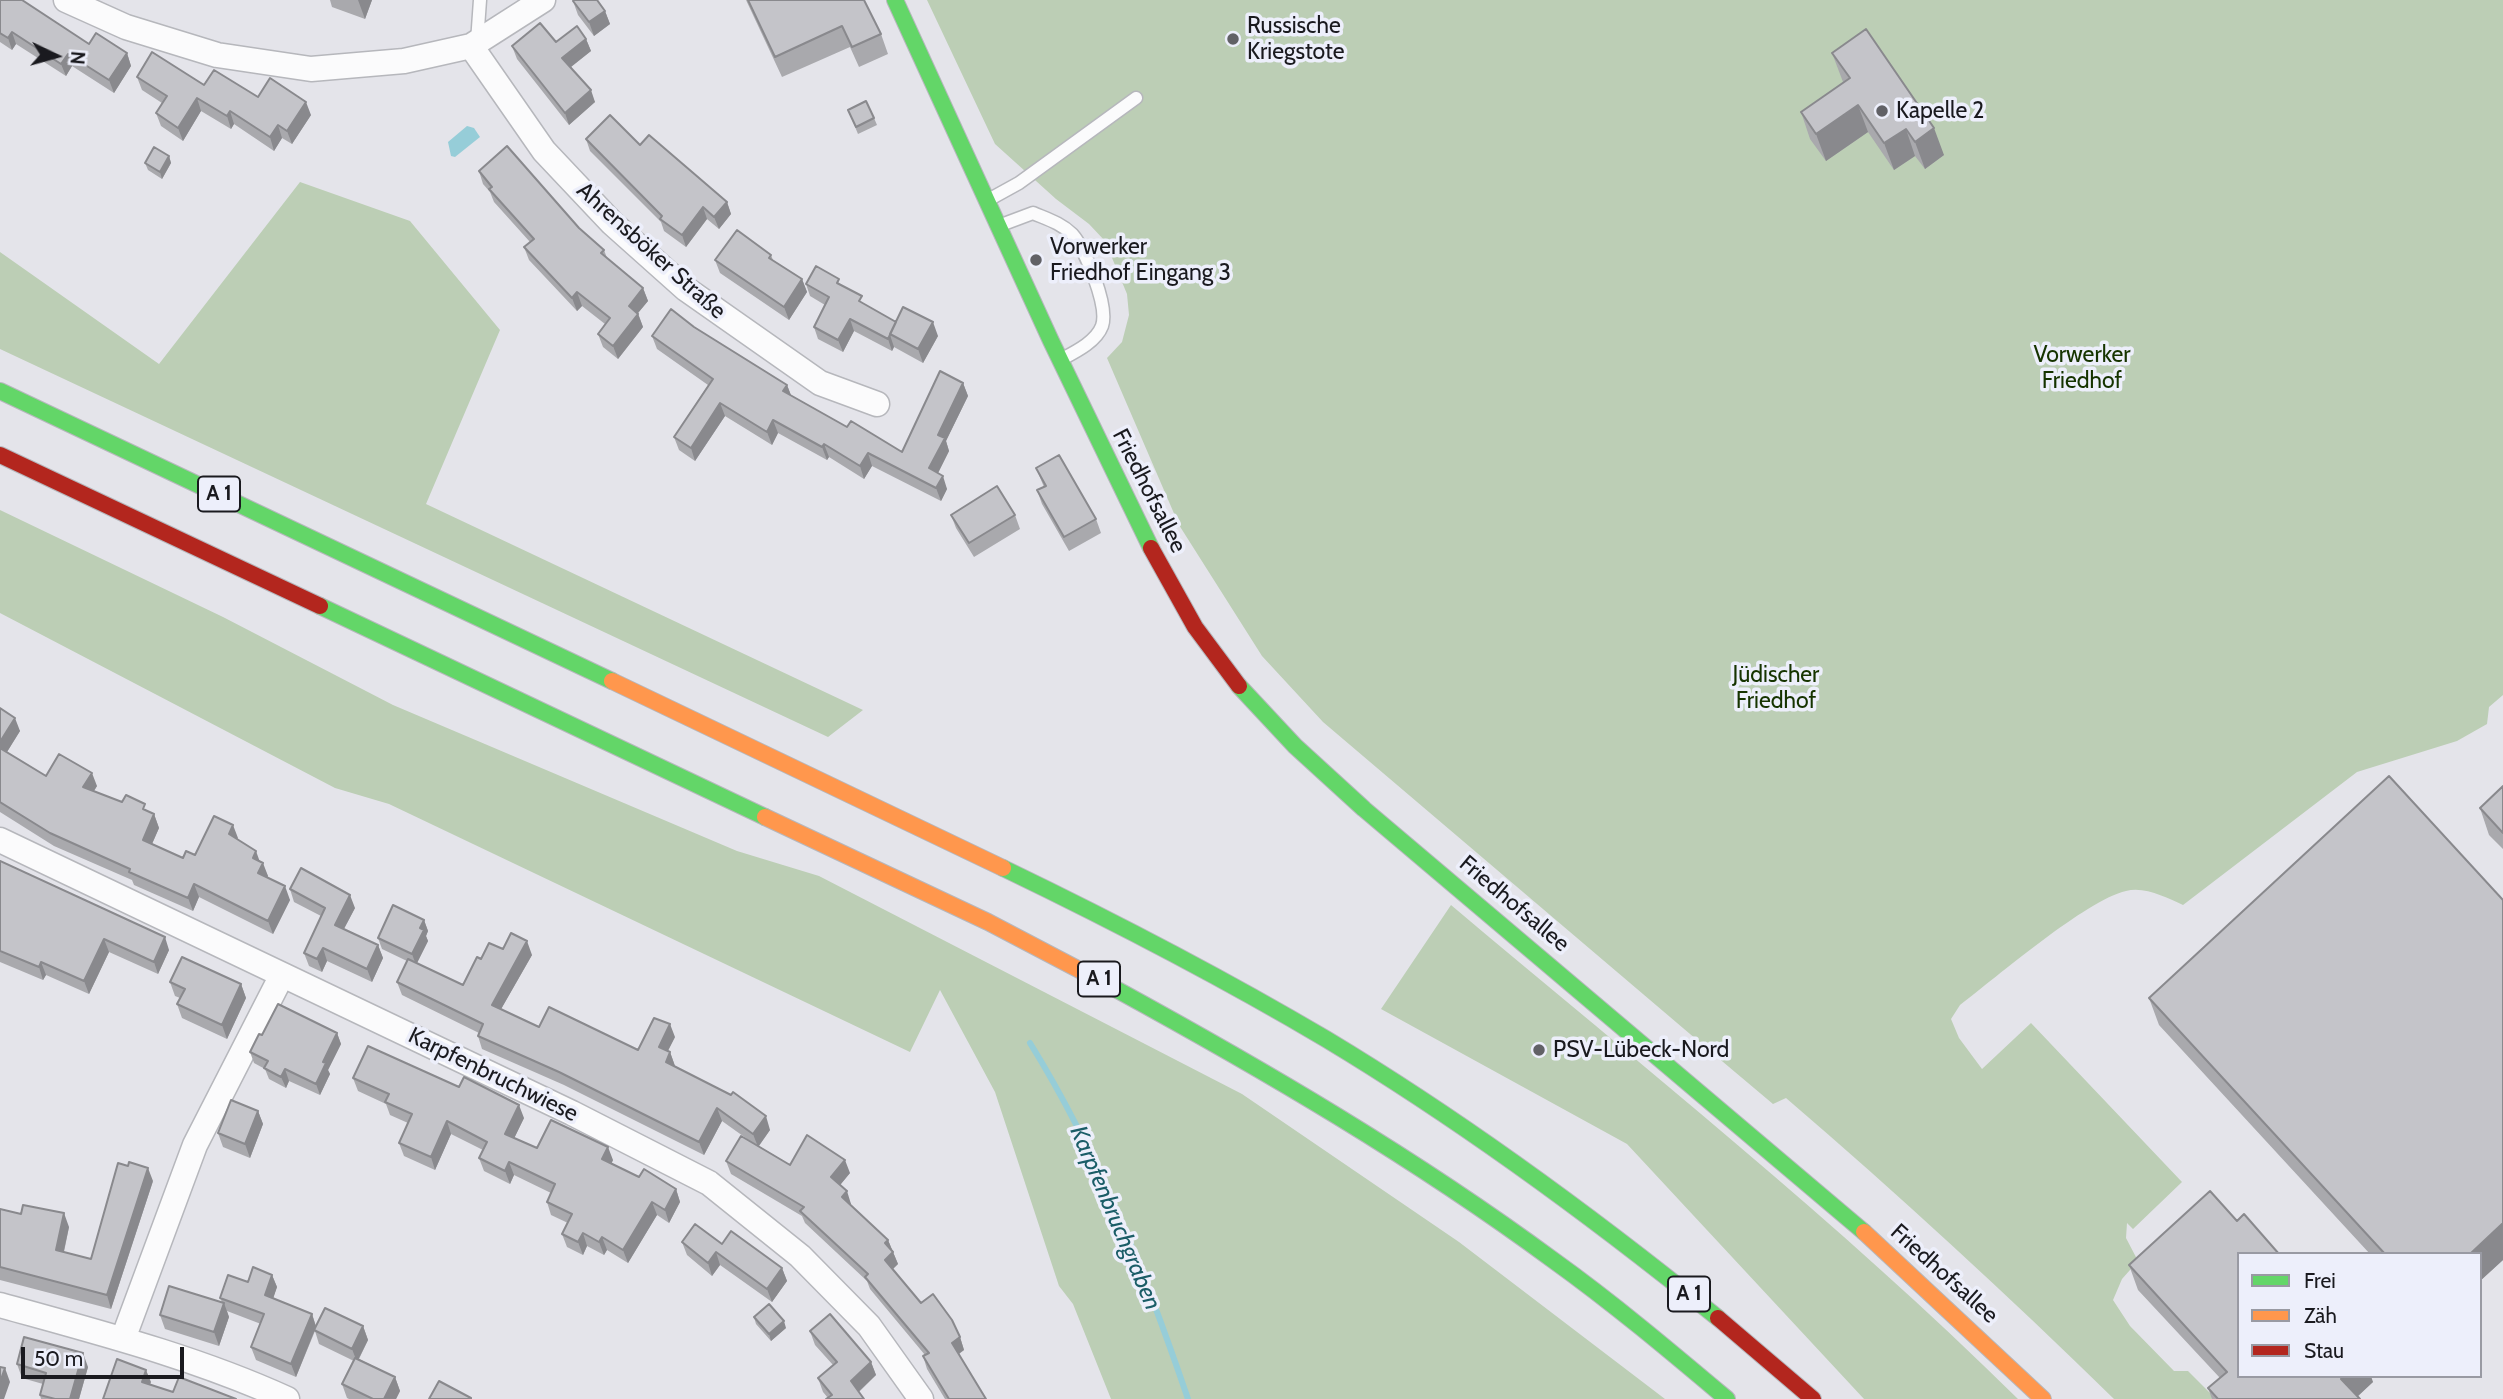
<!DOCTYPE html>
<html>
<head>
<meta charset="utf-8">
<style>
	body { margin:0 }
	#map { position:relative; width:2503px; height:1399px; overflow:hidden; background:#e4e4ea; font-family:Cabin,sans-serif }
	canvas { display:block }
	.legend { position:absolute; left:2237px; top:1252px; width:245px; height:126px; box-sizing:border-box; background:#edeffb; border:2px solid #999aa3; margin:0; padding:9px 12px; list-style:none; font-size:21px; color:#1a1a1f }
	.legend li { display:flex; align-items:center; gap:14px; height:35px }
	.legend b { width:35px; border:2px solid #999aa3 }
	.north { position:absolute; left:21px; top:21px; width:70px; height:70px; -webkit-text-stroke:5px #edeffb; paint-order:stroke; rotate:95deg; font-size:19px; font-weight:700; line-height:28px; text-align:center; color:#1a1a1f }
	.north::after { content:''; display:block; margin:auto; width:24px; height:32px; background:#1a1a1f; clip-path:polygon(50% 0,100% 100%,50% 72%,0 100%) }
	.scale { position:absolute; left:21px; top:1347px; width:163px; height:32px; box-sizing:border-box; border:4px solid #1a1a1f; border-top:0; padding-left:9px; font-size:21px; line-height:24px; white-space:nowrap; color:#1a1a1f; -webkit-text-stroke:5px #edeffb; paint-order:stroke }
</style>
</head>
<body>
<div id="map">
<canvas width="2503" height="1399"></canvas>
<ul class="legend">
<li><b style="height:9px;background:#63d668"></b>Frei</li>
<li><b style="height:9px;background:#ff974d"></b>Zäh</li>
<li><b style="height:9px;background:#b3261e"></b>Stau</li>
</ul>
<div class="north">N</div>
<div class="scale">50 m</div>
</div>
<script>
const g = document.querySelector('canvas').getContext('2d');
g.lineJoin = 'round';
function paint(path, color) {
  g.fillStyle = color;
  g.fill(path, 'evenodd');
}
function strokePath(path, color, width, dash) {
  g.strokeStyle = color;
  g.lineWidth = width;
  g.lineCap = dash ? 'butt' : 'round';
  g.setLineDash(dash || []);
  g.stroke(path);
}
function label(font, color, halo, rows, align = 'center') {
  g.font = font + ' Cabin,sans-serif';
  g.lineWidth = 7;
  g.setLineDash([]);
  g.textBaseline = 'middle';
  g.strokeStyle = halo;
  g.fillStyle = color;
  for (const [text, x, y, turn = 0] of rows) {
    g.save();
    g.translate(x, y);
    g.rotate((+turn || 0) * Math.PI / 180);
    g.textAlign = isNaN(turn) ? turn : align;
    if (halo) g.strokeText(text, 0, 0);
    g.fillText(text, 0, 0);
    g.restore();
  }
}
const green = new Path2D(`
	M927 0H2503V695L2489 707 2487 724 2457 741 2357 772 2183 905C2167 898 2145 886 2126 891 2086 900 1997 977 1960 1005L1951 1019 1959 1038 1982 1069 2031 1023 2182 1182 2133 1229 2127 1223 2126 1238 2138 1261 2122 1279 2113 1300 2130 1326 2174 1371H2188L2216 1399H2114C2008 1295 1899 1195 1786 1098L1773 1104 1710 1051 1323 722 1262 656 1179 525 1107 358 1122 342 1129 315 1127 294 1105 241 1089 224 1056 199 995 144Z
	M300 182 410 221 500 330 426 504 863 710 828 737 0 349V252L159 364Z
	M0 510 223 617 393 705 737 851 819 876 1242 1094 1459 1242 1665 1399H1111L1073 1304 1059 1286 995 1092 940 990 910 1052 389 804 335 788 0 613Z
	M1451 905C1642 1066 1840 1223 2018 1399H1864L1627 1144 1381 1009Z`);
const water = new Path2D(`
	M467 126 474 128 480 137 455 157 451 156 448 142Z`);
const stream = new Path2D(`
	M1030 1043C1099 1154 1146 1276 1188 1399`);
const lane = new Path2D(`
	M477 42 480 0
	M990 199 1019 183 1136 98
	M1001 225 1033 213C1047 219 1061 223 1072 234 1085 249 1109 306 1102 326 1096 342 1075 352 1060 360`);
const street = new Path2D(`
	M66 0 126 27 217 55 311 69 404 61 471 46 543 0
	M471 46 544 151 612 223 686 289 820 383 877 404
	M0 840 572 1113 709 1183 800 1256 869 1326 921 1399
	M0 1305C97 1332 195 1357 287 1399
	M123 1339 195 1145 282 975`);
const fast = new Path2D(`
	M895 0 1051 341 1151 548
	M0 391 612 681
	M320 606 765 817
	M1239 686 1295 746 1364 809 1864 1232
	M1003 868C1113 921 1221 977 1326 1039 1464 1122 1593 1217 1718 1318
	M1112 987C1264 1070 1413 1157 1553 1260 1613 1303 1670 1351 1727 1399`);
const slow = new Path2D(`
	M612 681 1003 868
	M765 817 988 922 1112 987
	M1864 1232 2043 1399`);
const jam = new Path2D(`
	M0 455 320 606
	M1151 548 1195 627 1239 686
	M1718 1318 1813 1399`);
const wall = new Path2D(`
	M0 0 89 44 127 53 131 66 114 93 72 66 66 76 16 44 12 50 0 42Z
	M330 0H372L365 19 332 7Z
	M746 0H864L881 34 888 54 859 67 850 47 782 77Z
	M573 1 605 11 610 24 594 36 578 15Z
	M586 39 591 51 571 67 595 102 569 125 517 59 512 46Z
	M1832 53 1944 155 1925 169 1915 156 1894 170 1868 132 1826 161 1810 139 1801 112 1843 82Z
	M137 77 204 85 258 97 311 115 292 144 282 138 274 151 234 124 231 129 201 111 183 141 161 126 156 113 162 103 142 90Z
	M848 110 874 118 877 125 858 134Z
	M586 139 640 145 727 202 731 214 719 229 707 219 686 247 664 231 661 222 590 151Z
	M169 156 171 163 162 179 148 170 145 163Z
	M479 171 579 228 604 250 607 258 643 288 648 301 638 313 643 327 618 359 603 347 598 334 605 324 582 306 577 311 529 260 524 247 530 242 494 202 490 192 483 184Z
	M771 255 773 260 802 279 807 292 789 320 720 273 715 260Z
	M806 284 841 285 865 305 896 322 938 336 923 363 894 347 892 351 854 331 843 352 818 339 814 327 825 305 810 296Z
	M694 327 787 385 791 395 847 427 902 452 963 383 968 396 946 441 949 451 938 473 947 489 941 501 872 466 864 479 829 457 827 460 778 433 772 445 725 416 695 461 679 450 674 437 708 385 657 349 652 336Z
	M1036 468 1096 519 1101 533 1069 551 1042 504 1037 490 1044 487Z
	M951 515H1015L1020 529 974 557 956 528Z
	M0 708 20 731 7 752 46 776 97 786 94 791 154 814 159 828 152 844 183 858 195 855 238 838 237 839 260 861 268 876 267 877 290 900 273 934 199 897 193 911 134 885 132 880 54 846 0 812Z
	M2503 786V849L2489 835 2480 808Z
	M0 861 169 950 158 974 109 952 89 994 46 975 43 980 0 962Z
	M290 889 355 908 344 929 378 945 383 958 372 982 327 961 322 972 309 966 304 953 321 916 294 902Z
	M2503 900V1260L2480 1281V1254H2370L2159 1025 2149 998Z
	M424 920 428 931 426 936 428 941 417 963 463 985 481 959 503 949 532 955 501 1009 539 1027 638 1050 675 1037 668 1051 670 1052 675 1066 770 1130 759 1146 790 1165 850 1173 840 1185 851 1204 850 1205 888 1240 898 1264 892 1269 921 1303 960 1337 964 1350 959 1354 986 1399H945L927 1369 923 1356 925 1355 870 1289 867 1281 805 1223 802 1216 731 1174 726 1161 750 1141 722 1121 704 1155 564 1085 482 1049 478 1036 479 1033 402 995 397 982 407 961 382 949 378 938Z
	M170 982 241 984 246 998 227 1039 182 1018 177 1004 180 998 175 996Z
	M337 1033 341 1044 328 1070 330 1074 320 1095 289 1081 286 1088 269 1079 265 1069 254 1063 250 1052 262 1035Z
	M353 1078 524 1118 514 1138 537 1148 613 1160 611 1164 639 1177 676 1189 680 1202 669 1223 657 1215 628 1263 607 1250 604 1255 587 1246 583 1255 567 1247 562 1234 568 1223 551 1215 547 1202 551 1193 514 1175 510 1184 484 1171 479 1158 483 1150 451 1134 435 1170 404 1156 399 1143 408 1123 390 1115 386 1104 358 1091Z
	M258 1111 263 1124 250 1158 223 1147 218 1133Z
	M153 1181 111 1309 0 1280V1209L69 1227 64 1252 91 1259Z
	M2237 1221 2373 1382 2357 1396 2360 1399H2212L2208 1388 2220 1378 2138 1290 2129 1265Z
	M682 1242 722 1244 782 1268 787 1281 772 1302 720 1265 712 1276 687 1255Z
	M272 1275 277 1287 273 1298 312 1314 316 1326H363L368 1340 359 1359 395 1377 400 1391 396 1399H349L347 1398 342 1384 354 1361 319 1344 315 1331 296 1377 256 1360 251 1347 261 1324 227 1311 229 1317 219 1346 165 1329 160 1315 222 1302 220 1298 248 1282Z
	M754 1317 786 1328 771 1341 756 1324Z
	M810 1331 871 1362 876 1375 859 1392 828 1398 823 1392 818 1378 833 1365 815 1345Z
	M17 1364 88 1367 79 1399H41L40 1395 43 1384 22 1378Z`);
const shadedWall = new Path2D(`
	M358 0H372L365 19Z
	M605 11 610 24 594 36 589 22Z
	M12 32 16 44 12 50 8 38Z
	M586 39 591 51 567 70 562 58Z
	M127 53 131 66 114 93 109 80Z
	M68 54 72 66 66 76 61 64Z
	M591 90 595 102 569 125 565 113Z
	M197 98 201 111 183 141 178 128Z
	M306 102 311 115 292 144 287 131Z
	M1858 105 1868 132 1826 161 1816 134Z
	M230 111 234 124 231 129 227 116Z
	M278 125 282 138 274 151 270 137Z
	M1934 128 1944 155 1925 169 1915 142Z
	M1906 129 1915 156 1894 170 1884 143Z
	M169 156 171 163 162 179 160 172Z
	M727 202 731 214 719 229 714 217Z
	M703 207 707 219 686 247 682 235Z
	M802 279 807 292 789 320 784 307Z
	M643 288 648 301 633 319 629 306Z
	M577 292 582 306 577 311 572 298Z
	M638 314 643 327 618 359 613 346Z
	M850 319 854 331 843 352 838 340Z
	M933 322 938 336 923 363 918 349Z
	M890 335 894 347 892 351 888 339Z
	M963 383 968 396 946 441 949 451 934 481 929 468 938 435Z
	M787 385 792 398 783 391Z
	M720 403 725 416 695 461 691 448Z
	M773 420 778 433 772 445 767 432Z
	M824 444 829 457 827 460 822 447Z
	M868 453 872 466 864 479 860 466Z
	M943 476 947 489 941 501 936 488Z
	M15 718 20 731 2 760 0 755V742Z
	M92 773 97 786 88 800 83 787Z
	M154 814 159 828 148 853 143 840Z
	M233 825 238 838 233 847 229 834Z
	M256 851 261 865 253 858Z
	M263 863 268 876 263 886 258 873Z
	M194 884 199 897 193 911 188 898Z
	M285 886 290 900 273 934 268 921Z
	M350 895 355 908 339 938 335 925Z
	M424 920 428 931 426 936 428 941 416 965 412 954 420 928Z
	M165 937 169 950 158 974 154 962Z
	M104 939 109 952 89 994 84 981Z
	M527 941 532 955 496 1018 492 1005Z
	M378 945 383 958 372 982 367 969Z
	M323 948 327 961 322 972 317 959Z
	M41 962 46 975 43 980 39 967Z
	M241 984 246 998 227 1039 222 1025Z
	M670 1024 675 1037 663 1060 659 1047Z
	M337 1033 341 1044 328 1070 330 1074 320 1095 316 1084 323 1062Z
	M670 1052 675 1066 670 1075 666 1062Z
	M285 1069 289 1081 286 1088 281 1077Z
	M519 1105 524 1118 510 1147 505 1134Z
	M717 1108 722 1121 704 1155 699 1142Z
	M258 1111 263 1124 250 1158 245 1144Z
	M766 1116 770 1130 758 1147 753 1134Z
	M447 1121 451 1134 435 1170 431 1157Z
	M608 1147 613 1160 607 1173 602 1159Z
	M845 1160 850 1173 836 1190 831 1177Z
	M509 1162 514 1175 510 1184 505 1171Z
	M148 1168 153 1181 111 1309 107 1295Z
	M676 1189 680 1202 669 1223 665 1210Z
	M847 1191 851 1204 846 1210 842 1197Z
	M652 1202 657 1215 628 1263 623 1250Z
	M64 1213 69 1227 61 1264 56 1250Z
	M2503 1223V1260L2480 1281V1254H2470Z
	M583 1233 587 1246 583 1255 578 1242Z
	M602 1237 607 1250 604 1255 599 1242Z
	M888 1240 898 1264 889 1273 885 1260V1243Z
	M716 1252 720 1265 712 1276 708 1263Z
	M782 1268 787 1281 772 1302 767 1289Z
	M272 1275 277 1287 270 1308 265 1295Z
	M224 1303 229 1317 219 1346 214 1332Z
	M312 1314 316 1327 296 1377 291 1364Z
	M784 1321 786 1328 771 1341 769 1334Z
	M363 1326 368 1340 357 1362 352 1349Z
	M960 1337 964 1350 957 1355 952 1343Z
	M83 1353 88 1367 79 1399H70Z
	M871 1362 876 1375 856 1394 851 1381Z
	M5 1368 10 1382 4 1399H0V1382Z
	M146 1370 151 1382 147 1394 142 1382Z
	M2344 1376H2371L2373 1382 2355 1399 2341 1379Z
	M395 1377 400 1391 396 1399H384Z`);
const building = new Path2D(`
	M0 0H22L89 44 96 33 127 53 109 80 68 54 61 64 12 32 8 38 0 33Z
	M574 0H597L605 11 589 22 573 1Z
	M748 0H864L881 34 852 47 842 26 775 57Z
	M540 23 556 42 577 26 586 39 562 58 591 90 565 113 512 46Z
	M1866 29 1934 128 1915 142 1906 129 1884 143 1858 105 1816 134 1801 112 1850 78 1832 53Z
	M152 52 204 85 214 70 258 97 270 78 306 102 287 131 278 125 270 137 230 111 227 116 197 98 178 128 156 113 167 96 137 77Z
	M866 101 874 118 856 127 848 110Z
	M610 115 640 145 649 135 727 202 714 217 703 207 682 235 660 219 662 216 586 139Z
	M507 146 579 228 604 250 601 253 643 288 629 306 638 314 613 346 598 334 610 318 577 292 572 298 524 247 534 239 489 189 492 187 479 171Z
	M154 147 169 156 160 172 145 163Z
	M737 230 771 255 769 258 802 279 784 307 715 260Z
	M816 266 839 279 837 283 862 296 859 301 896 322 888 339 850 319 838 340 814 327 829 297 806 284Z
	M903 307 933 322 918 349 890 334Z
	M671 309 694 327 787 385 783 391 847 427 851 421 902 452 940 371 963 383 938 435 945 438 929 468 943 476 936 488 868 453 860 466 824 444 822 447 773 420 767 432 720 403 691 448 674 437 713 379 652 336Z
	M1059 455 1096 519 1064 537 1037 490 1046 486 1036 468Z
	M997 486 1015 515 969 543 951 515Z
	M0 708 15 718 0 742Z
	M0 748 46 776 59 754 92 773 83 787 122 802 126 795 145 804 143 809 154 814 143 840 183 858 186 851 195 855 214 816 233 825 229 834 256 851 253 858 263 863 258 873 285 886 268 921 194 884 188 898 129 872 130 869 50 833 0 802Z
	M2389 776 2503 900V1223L2470 1254H2385L2149 998Z
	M2503 786V833L2480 808Z
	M0 861 165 937 154 962 104 939 84 981 41 962 39 967 0 951Z
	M301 868 350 895 335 925 378 945 367 969 323 948 317 959 304 953 325 908 290 889Z
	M393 905 424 920 420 928 424 930 412 954 378 938Z
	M511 933 527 941 492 1005 539 1027 549 1007 638 1050 654 1018 670 1024 659 1047 670 1052 666 1062 731 1095 733 1092 766 1116 753 1134 717 1108 699 1142 559 1072 478 1036 483 1024 397 982 408 959 463 985 477 957 481 959 489 943 503 949Z
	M182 957 241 984 222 1025 177 1004 185 989 170 982Z
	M278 1004 337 1033 323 1062 326 1063 316 1084 285 1069 281 1077 264 1068 268 1061 250 1052 259 1034 262 1035Z
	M368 1046 459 1087 464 1077 519 1105 505 1134 537 1148 551 1120 608 1147 602 1159 639 1177 644 1169 676 1189 665 1210 652 1202 623 1250 602 1237 599 1242 583 1233 578 1242 562 1234 572 1214 547 1202 555 1184 509 1162 505 1171 479 1158 487 1142 447 1121 431 1157 399 1143 412 1114 385 1102 389 1094 353 1078Z
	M231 1100 258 1111 245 1144 218 1133Z
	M807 1135 845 1160 831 1177 847 1191 842 1197 888 1240 885 1243 893 1252 885 1260 921 1303 933 1294 952 1320 960 1337 952 1343 986 1399H949L923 1356 929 1353 865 1277 868 1274 800 1211 804 1207 726 1161 741 1136 790 1165Z
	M129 1162 148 1168 107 1295 0 1267V1209L21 1214 23 1205 64 1213 56 1250 91 1259 118 1163 128 1166Z
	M2210 1191 2237 1221 2244 1214 2279 1254H2239V1376H2344L2341 1379 2360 1399H2218L2208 1388 2227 1372 2129 1265Z
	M695 1224 722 1244 731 1231 782 1268 767 1289 716 1252 708 1263 682 1242Z
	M253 1267 272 1275 265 1295 312 1314 291 1364 251 1347 264 1314 220 1298 228 1275 248 1282Z
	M169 1286 224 1303 214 1332 160 1315Z
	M769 1304 784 1321 769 1334 754 1317Z
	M325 1308 363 1326 352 1349 314 1330Z
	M830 1314 871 1362 851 1381 864 1399H826L832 1395 818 1378 837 1362 810 1331Z
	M24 1337 83 1353 70 1399H55L40 1395 46 1373 17 1364Z
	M355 1358 395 1377 384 1399H373L342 1384Z
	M117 1359 146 1370 142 1382 173 1392 179 1377 236 1399H103Z
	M0 1367 5 1368 0 1382Z
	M439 1381 471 1398V1399H429Z`);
const markers = [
	[1233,39,7,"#616166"],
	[1882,111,7,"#616166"],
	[1036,260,7,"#616166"],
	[1539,1050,7,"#616166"]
];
const shields = [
	[219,494,42],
	[1099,979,42],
	[1689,1294,42]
];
const shieldNames = [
	["A 1",219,494],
	["A 1",1099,979],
	["A 1",1689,1294]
];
const poiNames = [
	["Russische",1247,26],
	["Kriegstote",1247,52],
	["Kapelle 2",1896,111],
	["Vorwerker",1050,247],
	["Friedhof Eingang 3",1050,273],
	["PSV-Lübeck-Nord",1553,1050]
];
const streetNames = [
	["Ahrensböker Straße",651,251,42],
	["Friedhofsallee",1149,491,63],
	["Friedhofsallee",1514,904,40],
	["Karpfenbruchwiese",493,1075,26],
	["Friedhofsallee",1944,1274,42]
];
const parkNames = [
	["Vorwerker",2082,355],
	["Friedhof",2082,381],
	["Jüdischer",1776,675],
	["Friedhof",1776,701]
];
const waterNames = [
	["Karpfenbruchgraben",1115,1218,67]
];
paint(green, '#bcceb5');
paint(water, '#96cdd8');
strokePath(stream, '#96cdd8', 6);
strokePath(lane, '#b6b7bc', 15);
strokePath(street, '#b6b7bc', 27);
strokePath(fast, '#b6b7bc', 18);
strokePath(slow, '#b6b7bc', 18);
strokePath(jam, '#b6b7bc', 18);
strokePath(lane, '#fbfbfc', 12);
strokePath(street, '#fbfbfc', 24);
strokePath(fast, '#63d668', 16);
strokePath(slow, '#ff974d', 16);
strokePath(jam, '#b3261e', 16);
paint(wall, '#a9a9ad');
paint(shadedWall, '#89898d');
paint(building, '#c4c4c9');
strokePath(building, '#89898d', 2);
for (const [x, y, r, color] of markers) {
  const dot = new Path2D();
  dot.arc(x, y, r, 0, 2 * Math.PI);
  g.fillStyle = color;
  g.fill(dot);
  strokePath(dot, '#edeffb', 2.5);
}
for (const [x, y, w] of shields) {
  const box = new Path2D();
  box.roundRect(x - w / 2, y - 17.5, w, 35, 5);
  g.fillStyle = '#edeffb';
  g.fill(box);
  strokePath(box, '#1a1a1f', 2);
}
label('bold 21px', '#1a1a1f', null, shieldNames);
label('23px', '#1a1a1f', '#edeffb', poiNames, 'left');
label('23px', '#1a1a1f', '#edeffb', streetNames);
label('23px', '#163400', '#edeffb', parkNames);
label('italic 24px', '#1b5d67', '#edeffb', waterNames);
</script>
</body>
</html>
